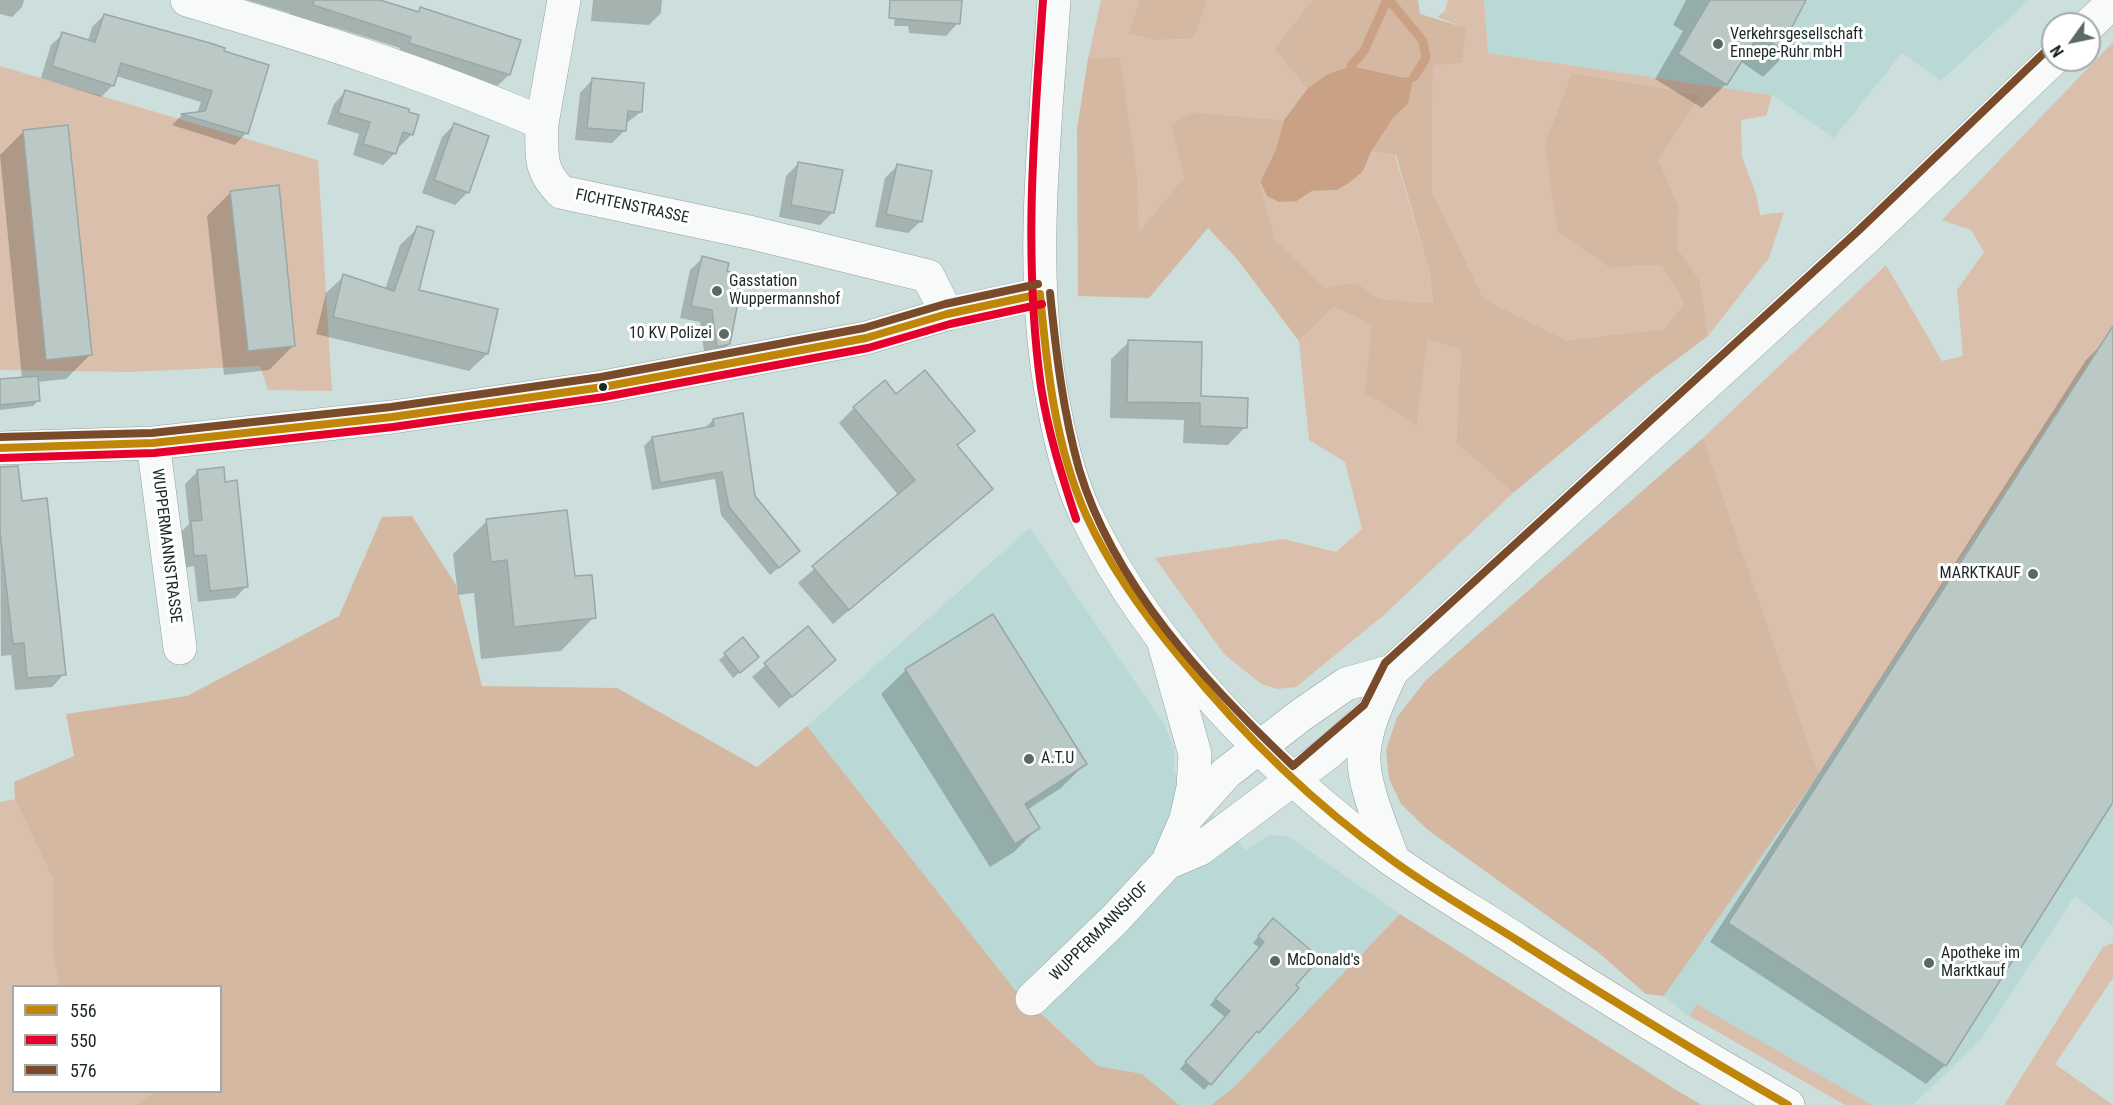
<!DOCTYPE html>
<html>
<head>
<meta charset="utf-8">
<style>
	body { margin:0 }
	#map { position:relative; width:2113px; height:1105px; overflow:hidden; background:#cddfdc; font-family:"Roboto Condensed",sans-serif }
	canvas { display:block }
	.legend { position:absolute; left:12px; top:985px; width:210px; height:108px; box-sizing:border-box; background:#fff; border:2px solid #a4a9a8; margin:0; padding:8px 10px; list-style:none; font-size:18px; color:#1c2826 }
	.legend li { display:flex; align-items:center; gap:12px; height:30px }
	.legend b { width:30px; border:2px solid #a4a9a8 }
	.north { position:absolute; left:2041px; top:12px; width:60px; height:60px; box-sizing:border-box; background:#fff; border:2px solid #a4a9a8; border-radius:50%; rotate:237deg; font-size:16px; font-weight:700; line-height:24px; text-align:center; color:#1c2826 }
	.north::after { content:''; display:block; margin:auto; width:21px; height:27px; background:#5a6866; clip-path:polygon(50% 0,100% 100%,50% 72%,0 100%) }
</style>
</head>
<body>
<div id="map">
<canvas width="2113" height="1105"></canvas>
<ul class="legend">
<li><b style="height:8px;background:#c0860a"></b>556</li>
<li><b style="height:8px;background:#e4002b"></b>550</li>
<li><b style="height:8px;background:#7a4b2a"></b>576</li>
</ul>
<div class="north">N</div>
</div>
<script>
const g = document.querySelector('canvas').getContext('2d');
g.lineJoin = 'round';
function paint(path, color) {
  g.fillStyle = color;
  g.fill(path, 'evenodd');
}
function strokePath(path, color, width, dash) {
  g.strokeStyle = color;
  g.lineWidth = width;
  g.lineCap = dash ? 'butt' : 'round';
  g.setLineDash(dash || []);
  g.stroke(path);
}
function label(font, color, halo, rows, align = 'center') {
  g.font = font + ' "Roboto Condensed",sans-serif';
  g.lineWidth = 6;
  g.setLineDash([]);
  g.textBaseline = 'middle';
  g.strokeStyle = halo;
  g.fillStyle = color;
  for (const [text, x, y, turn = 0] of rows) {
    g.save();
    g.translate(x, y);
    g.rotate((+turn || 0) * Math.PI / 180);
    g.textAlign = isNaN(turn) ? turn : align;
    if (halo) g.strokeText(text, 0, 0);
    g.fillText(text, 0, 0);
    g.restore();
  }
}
const built = new Path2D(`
	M1484 0H2029L1941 81 1902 53 1834 138 1772 95 1488 53Z
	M2113 326V926L2075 896 1980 1041 1913 1105H1860L1686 1015 1664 996 1819 774Z
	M1030 528 1164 724 1174 749V773L1246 850 1269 835 1288 836 1400 914 1234 1087 1211 1105H1179L1142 1075 1098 1066 1015 990 807 726Z`);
const green = new Path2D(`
	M1101 0H1139L1128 34 1155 40 1193 39 1208 0H1312L1274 49 1307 89 1284 120 1194 112 1184 177 1139 233 1137 175 1088 59Z
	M1448 0H1484L1488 53 1772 95 1766 116 1741 120 1742 157 1756 194 1760 215 1784 212 1769 258 1708 336 1700 281 1677 247 1679 208 1659 160 1699 95 1572 73 1610 268 1661 265 1684 303 1664 329 1566 340 1484 299 1432 191 1433 64 1462 63 1465 28 1437 17 1445 11Z
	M2113 42V326L1819 774 1703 438 1886 265 1942 361 1963 356 1957 290 1984 252 1971 230 1942 220Z
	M0 66 318 160 332 391 268 390 260 366 130 372 0 370Z
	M1371 152 1395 155 1430 274 1433 303 1380 299 1356 282 1325 288 1275 239 1260 182 1267 196 1297 201 1312 191 1337 190 1363 171Z
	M1334 307 1372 325 1417 425 1428 338 1461 350 1456 443 1513 493 1384 615 1296 687 1277 689 1261 684 1224 654 1155 558 1284 539 1336 552 1362 529 1345 462 1309 440 1299 341Z
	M15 799 53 880V954L59 986H14V1092H154L134 1105H0V802Z
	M2113 943V978L2055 1064 2113 1105H2004L2103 947Z
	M1697 1004 1703 1008 1872 1105H1845L1690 1016Z`);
const forest = new Path2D(`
	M1139 0H1208L1193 39 1155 40 1128 34Z
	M1312 0H1418L1420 14 1466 28 1462 63 1433 65 1432 191 1484 299 1566 340 1664 329 1684 303 1661 265 1610 268 1557 231 1545 144 1572 73 1700 95 1659 160 1679 208 1677 247 1700 281 1708 336 1650 379 1513 493 1456 443 1461 350 1428 339 1417 425 1365 393 1372 325 1334 307 1299 341 1237 259 1208 228 1149 298 1078 296 1077 129 1088 59 1120 57 1137 175 1139 232 1184 177 1171 125 1193 112 1284 120 1276 149 1260 182 1275 239 1325 288 1356 282 1380 299 1433 303 1430 274 1396 155 1371 152 1394 117 1408 104 1414 77 1326 75 1307 89 1274 49Z
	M1703 438 1819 774 1664 996 1646 994 1599 953 1428 830 1401 804 1389 779 1386 750 1397 717 1427 679Z
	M412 516 456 585 482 686 617 688 757 767 807 726 1015 990 1098 1066 1142 1074 1179 1105H134L154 1092H220V986H59L53 954V880L15 799 14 782 74 756 66 714 187 696 339 616 382 517Z
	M1400 914 1681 1093 1702 1105H1211L1234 1087Z`);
const water = new Path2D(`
	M1351 66 1400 77H1414L1408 104 1394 117 1371 152 1363 171 1349 183 1337 190 1312 191 1297 201 1279 202 1267 196 1260 182 1276 149 1284 120 1307 89 1326 75Z`);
const shadow = new Path2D(`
	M0 0H24L22 7 12 17 0 14Z
	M247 0H375L417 13 421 9 509 75 497 86 398 54 400 48 331 26 328 29 289 18 290 13Z
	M593 0H662L661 13 649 25 591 21Z
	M897 0H961L958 23 946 36 909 33 908 26H894Z
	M1686 0H1801L1790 27 1787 53 1763 77 1740 61 1726 84 1702 108 1655 79 1683 31 1673 25Z
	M104 15 223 49 246 133 235 145 172 125 182 115 197 113 201 102 116 76 113 85 101 97 41 78 51 45 63 34 88 41 92 27Z
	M592 80 641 112 625 124 624 131 612 143 575 140 580 93Z
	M345 92 417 116 411 135 400 146 397 145 395 153 383 165 353 155 359 134 327 124 334 104Z
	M454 125 468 192 455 205 422 193 442 137Z
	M23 132 90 355 66 379 37 382 39 400 33 406 0 410V381L22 379 0 155Z
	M799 163 833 212 820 225 779 217 786 176Z
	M897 166 921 221 908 233 875 227 885 178Z
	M231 192 294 345 269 370 224 375 207 216Z
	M418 228 417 291 496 310 487 354 469 371 316 334 326 293 344 276 385 289 400 245Z
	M703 258 725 272 729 344 716 356 705 358 700 322 680 318 690 270Z
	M1129 342 1199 398 1245 427 1228 445 1183 443 1184 420 1110 418 1111 359Z
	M2104 342 2113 347V799L1945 1065 1926 1084 1710 942 2086 360Z
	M896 396 973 431 956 447 991 489 833 624 798 583 899 496 839 423 854 408Z
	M713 420 790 558 770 575 721 515 715 479 652 490 644 446 652 438 705 428Z
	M197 472 224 483 247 586 235 598 198 602 194 566 182 568 179 534 189 524 185 484Z
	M0 505 64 674 52 687 15 690 11 655 1 656Z
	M487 521 573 578 594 617 561 651 481 659 474 593 458 595 453 554Z
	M808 628 834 660 779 708 752 677Z
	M743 639 751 663 733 678 719 660Z
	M906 670 1085 764 1061 788 1027 810 1038 828 1014 852 990 867 881 694Z
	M1267 926 1297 988 1204 1090 1180 1069 1225 1017 1210 1005 1260 948 1253 943Z`);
const stream = new Path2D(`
	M1389 0 1423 41 1426 58 1414 77
	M1351 66 1364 51 1387 0`);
const building = new Path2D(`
	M314 0H380L419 12 420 7 521 40 510 75 409 43 411 37 313 5Z
	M890 0H962L960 24 889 18Z
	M1710 0H1806L1792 27 1800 34 1788 54 1759 34 1727 85 1678 54Z
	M104 14 210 43 225 48 224 51 269 65 248 134 181 114 205 111 212 91 121 63 114 86 52 66 62 32 95 42Z
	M592 78 644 83 642 112 628 111 626 131 587 128Z
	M345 90 409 109V112L419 115 413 135 403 132 396 154 363 144 370 122 338 113Z
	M454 123 489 136 469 193 434 180Z
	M68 125 92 355 46 360 23 130Z
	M798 162 843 170 834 213 791 205Z
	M897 164 932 171 922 222 886 214Z
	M279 185 295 346 248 351 230 191Z
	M417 226 434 231 419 290 498 309 488 354 333 317 343 274 394 291Z
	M702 256 729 263 727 271 743 276 730 344 717 347 712 310 691 306Z
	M2113 326V802L1946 1066 1728 923Z
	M1128 340 1202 342 1201 396 1248 398 1247 428 1200 426V403L1127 402Z
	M925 370 975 431 957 445 993 489 849 610 812 566 915 480 853 407 885 380 896 394Z
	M38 376 40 401 0 405V379Z
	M743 413 755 496 800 551 779 568 729 507 722 472 660 483 652 437 714 426 713 419Z
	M18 466 22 501 47 498 66 675 27 678 24 643 13 644 0 533V467Z
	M224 467 225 482 237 480 248 587 210 591 206 555 194 556 191 521 202 520 197 470Z
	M567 510 575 576 592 575 596 618 514 627 507 560 491 562 486 519Z
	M993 614 1087 764 1025 804 1040 828 1015 844 905 669Z
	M808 626 836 660 792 697 764 663Z
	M743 637 759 657 740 673 724 653Z
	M1273 918 1320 958 1296 985 1299 988 1259 1033 1257 1031 1211 1085 1185 1062 1230 1011 1215 999 1264 942 1258 936Z`);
const minor = new Path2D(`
	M187 0C307 36 427 73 542 123 542 154 538 169 561 192L753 233 928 276 947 314
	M2089 25 2113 2
	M542 123 564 0
	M153 443 180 648
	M0 448 153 443 392 417 603 387 866 338 947 314 1040 294
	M1187 817 1226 773 1301 715 1346 684 1392 671
	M1393 860C1383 830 1362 784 1364 754 1366 724 1380 698 1392 671L1865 239 2053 59
	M1167 863 1200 849 1328 753 1373 712
	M1032 999 1115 919 1167 863 1186 819 1193 788 1195 754 1163 640`);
const primary = new Path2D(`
	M1054 0C1045 135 1027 274 1054 407 1061 445 1071 485 1088 519 1153 652 1272 772 1391 859 1432 888 1477 914 1520 942 1608 999 1697 1053 1788 1105`);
const bus1 = new Path2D(`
	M1040 294C1047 369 1055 445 1086 515 1110 568 1145 616 1182 660 1243 735 1314 804 1392 860 1433 890 1477 915 1520 942 1608 998 1697 1053 1788 1105
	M0 448 153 443 392 417 603 387 866 338 947 314 1040 294`);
const bus2 = new Path2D(`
	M1043 0C1034 129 1023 258 1041 387 1048 432 1062 476 1076 519
	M0 458 154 453 393 427 604 397 868 348 950 324 1042 304`);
const bus3 = new Path2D(`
	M1050 293C1056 352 1063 412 1079 469 1114 586 1207 684 1293 766L1364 705 1385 663 1858 231 2046 51
	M0 437 152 433 391 407 601 377 864 328 945 304 1038 284`);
const markers = [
	[1718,44,6,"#5a6866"],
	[717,291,6,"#5a6866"],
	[724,334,6,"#5a6866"],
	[603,387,5,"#1c2826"],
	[2033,574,6,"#5a6866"],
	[1029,759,6,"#5a6866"],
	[1275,961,6,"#5a6866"],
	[1929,963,6,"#5a6866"]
];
const poiNames = [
	["Verkehrsgesellschaft",1730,35],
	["Ennepe-Ruhr mbH",1730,53],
	["Gasstation",729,282],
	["Wuppermannshof",729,300],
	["10 KV Polizei",712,334,"right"],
	["MARKTKAUF",2021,574,"right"],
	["A.T.U",1041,759],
	["Apotheke im",1941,954],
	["Marktkauf",1941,972],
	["McDonald's",1287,961]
];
const streetNames = [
	["FICHTENSTRASSE",632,207,12],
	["WUPPERMANNSTRASSE",166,546,83],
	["WUPPERMANNSHOF",1100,932,-45]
];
paint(built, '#bad9d6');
paint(green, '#dac0ac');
paint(forest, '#d5b8a1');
paint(water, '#caa185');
paint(shadow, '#0003');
strokePath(stream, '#caa185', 9);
paint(building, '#bac8c6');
strokePath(building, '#99a7a5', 1.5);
strokePath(minor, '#92a09e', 34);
strokePath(primary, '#92a09e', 34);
strokePath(minor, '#f8fafa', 33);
strokePath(primary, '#f8fafa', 33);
strokePath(bus1, '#c0860a', 8);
strokePath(bus2, '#e4002b', 8);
strokePath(bus3, '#7a4b2a', 8);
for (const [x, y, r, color] of markers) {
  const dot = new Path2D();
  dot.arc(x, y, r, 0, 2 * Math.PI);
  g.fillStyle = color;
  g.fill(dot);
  strokePath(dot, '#fff', 2);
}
label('16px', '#1c2826', '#fff', poiNames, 'left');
label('16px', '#1c2826', '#fff', streetNames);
</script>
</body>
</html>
